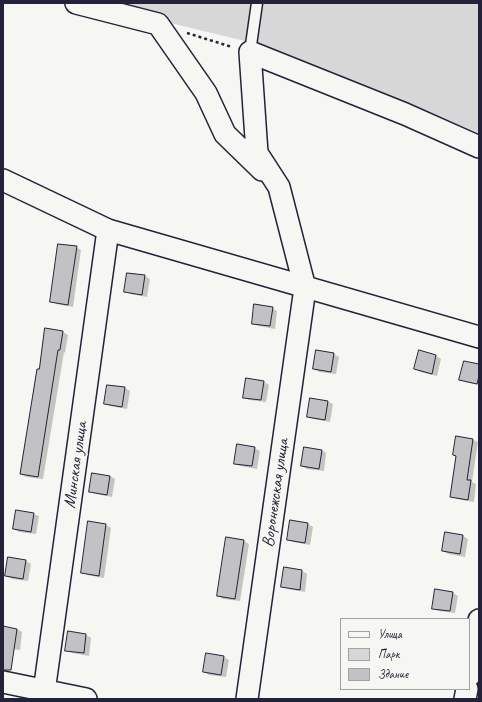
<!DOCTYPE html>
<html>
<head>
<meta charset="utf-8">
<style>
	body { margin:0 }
	#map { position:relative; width:482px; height:702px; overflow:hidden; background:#f6f6f2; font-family:Caveat,sans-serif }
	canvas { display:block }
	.frame { position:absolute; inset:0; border:4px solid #22223b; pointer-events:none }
	.legend { position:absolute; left:340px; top:618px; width:130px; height:72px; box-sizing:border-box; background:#f6f6f2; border:1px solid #a1a1a9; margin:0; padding:5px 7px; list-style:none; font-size:12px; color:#22223b }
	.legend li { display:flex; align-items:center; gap:8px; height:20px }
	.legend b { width:20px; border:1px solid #a1a1a9 }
</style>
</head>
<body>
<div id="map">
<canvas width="482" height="702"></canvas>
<div class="frame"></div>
<ul class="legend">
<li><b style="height:5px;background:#f6f6f2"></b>Улица</li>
<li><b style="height:11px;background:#d7d7d7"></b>Парк</li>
<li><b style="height:11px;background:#c2c2c4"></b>Здание</li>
</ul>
</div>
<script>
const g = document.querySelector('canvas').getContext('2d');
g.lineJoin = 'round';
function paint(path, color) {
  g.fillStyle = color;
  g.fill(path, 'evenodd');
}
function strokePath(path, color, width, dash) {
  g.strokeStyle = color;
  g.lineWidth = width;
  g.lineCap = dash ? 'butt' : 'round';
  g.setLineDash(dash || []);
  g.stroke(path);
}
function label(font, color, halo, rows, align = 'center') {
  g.font = font + ' Caveat,sans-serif';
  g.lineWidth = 4;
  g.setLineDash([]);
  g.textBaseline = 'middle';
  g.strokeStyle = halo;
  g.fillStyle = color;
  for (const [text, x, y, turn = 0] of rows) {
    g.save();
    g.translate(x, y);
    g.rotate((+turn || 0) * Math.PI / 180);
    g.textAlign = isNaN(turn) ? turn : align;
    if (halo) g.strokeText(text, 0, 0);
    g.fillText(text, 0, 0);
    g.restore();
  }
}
const green = new Path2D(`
	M88 3H479V137L253 43Z`);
const shadow = new Path2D(`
	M76 247 81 250 73 307 56 304 51 301Z
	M145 276 150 279 147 297 130 294 125 291Z
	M272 308 277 311 275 329 258 326 253 323Z
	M46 329 63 332 68 335 65 353 64 352 43 479 26 477 21 474Z
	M419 351 436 356 441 359 437 376 420 372 415 369Z
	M334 354 339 357 336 374 319 372 314 369Z
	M479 365V385L465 382 460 379Z
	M264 382 269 385 266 402 249 400 244 397Z
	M125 388 130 391 127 409 110 406 105 403Z
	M328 402 333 404 330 422 313 419 308 416Z
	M456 437 473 440 478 442 472 482 476 484 474 502 457 499 451 496 457 457 454 455Z
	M254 448 260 451 257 469 240 466 235 463Z
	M321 450 326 453 324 471 307 469 302 466Z
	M93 474 110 476 115 479 112 497 96 494 90 491Z
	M33 514 39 516 36 534 19 532 14 529Z
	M291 522 308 524 313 527 310 545 293 542 288 539Z
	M106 525 111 528 104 578 87 575 82 572Z
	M446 533 463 536 468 539 465 557 448 554 443 551Z
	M244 541 249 544 240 601 223 599 218 596Z
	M9 558 26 561 31 564 28 581 12 579 6 576Z
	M285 569 302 571 307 574 305 592 288 589 282 586Z
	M453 593 458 596 455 613 438 611 433 608Z
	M3 627 17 629 22 632 20 650 3 648Z
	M69 632 86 635 91 638 89 656 72 653 66 650Z
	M224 657 229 660 226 677 209 675 204 672Z`);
const building = new Path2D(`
	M58 244 77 246 68 305 50 302Z
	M127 273 145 275 142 295 124 292Z
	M254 304 273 307 270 326 252 324Z
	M45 328 63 331 60 350H58L38 477 20 474 37 369H39Z
	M316 350 334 353 331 372 313 369Z
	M419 350 436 355 432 374 414 369Z
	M464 361 479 364V376L477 384 459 380Z
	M246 378 264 381 261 400 243 398Z
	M107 385 125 387 122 407 104 404Z
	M310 398 328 401 325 420 307 417Z
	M456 436 473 439 467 480H471L468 500 450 497 456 456 453 455Z
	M237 444 255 447 252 466 234 464Z
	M304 447 322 450 319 469 301 466Z
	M92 473 110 476 107 495 89 492Z
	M16 510 34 513 31 532 13 529Z
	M290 520 308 523 305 543 287 540Z
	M88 521 106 524 99 576 81 573Z
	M445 532 463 535 460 554 442 551Z
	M226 537 244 540 235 599 217 596Z
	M8 557 26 560 23 579 5 576Z
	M284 567 302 570 300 590 281 587Z
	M435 589 453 592 450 611 432 609Z
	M3 626 17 629 11 670H3Z
	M68 631 86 634 84 653 65 651Z
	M206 653 224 656 221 675 203 672Z`);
const path = new Path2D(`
	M187 33 232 47`);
const service = new Path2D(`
	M250 52 257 3`);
const minor = new Path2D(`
	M76 3 158 24 206 93 225 134 262 170
	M3 180 108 230 479 337
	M469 676 479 620
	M3 682 86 699
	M43 699 108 230
	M247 699 305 288 279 187 257 153 250 52 405 114 479 147
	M465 699 467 689`);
const streetNames = [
	["Минская улица",76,465,-82],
	["Воронежская улица",276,493,-82]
];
paint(green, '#d7d7d7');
paint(shadow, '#0003');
paint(building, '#c2c2c4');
strokePath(building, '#22223b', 1);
strokePath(service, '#22223b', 13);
strokePath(minor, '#22223b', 24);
strokePath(path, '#22223b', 2.5, [3, 3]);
strokePath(service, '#f6f6f2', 10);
strokePath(minor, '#f6f6f2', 21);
label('17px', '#22223b', '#f6f6f2', streetNames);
</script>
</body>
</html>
